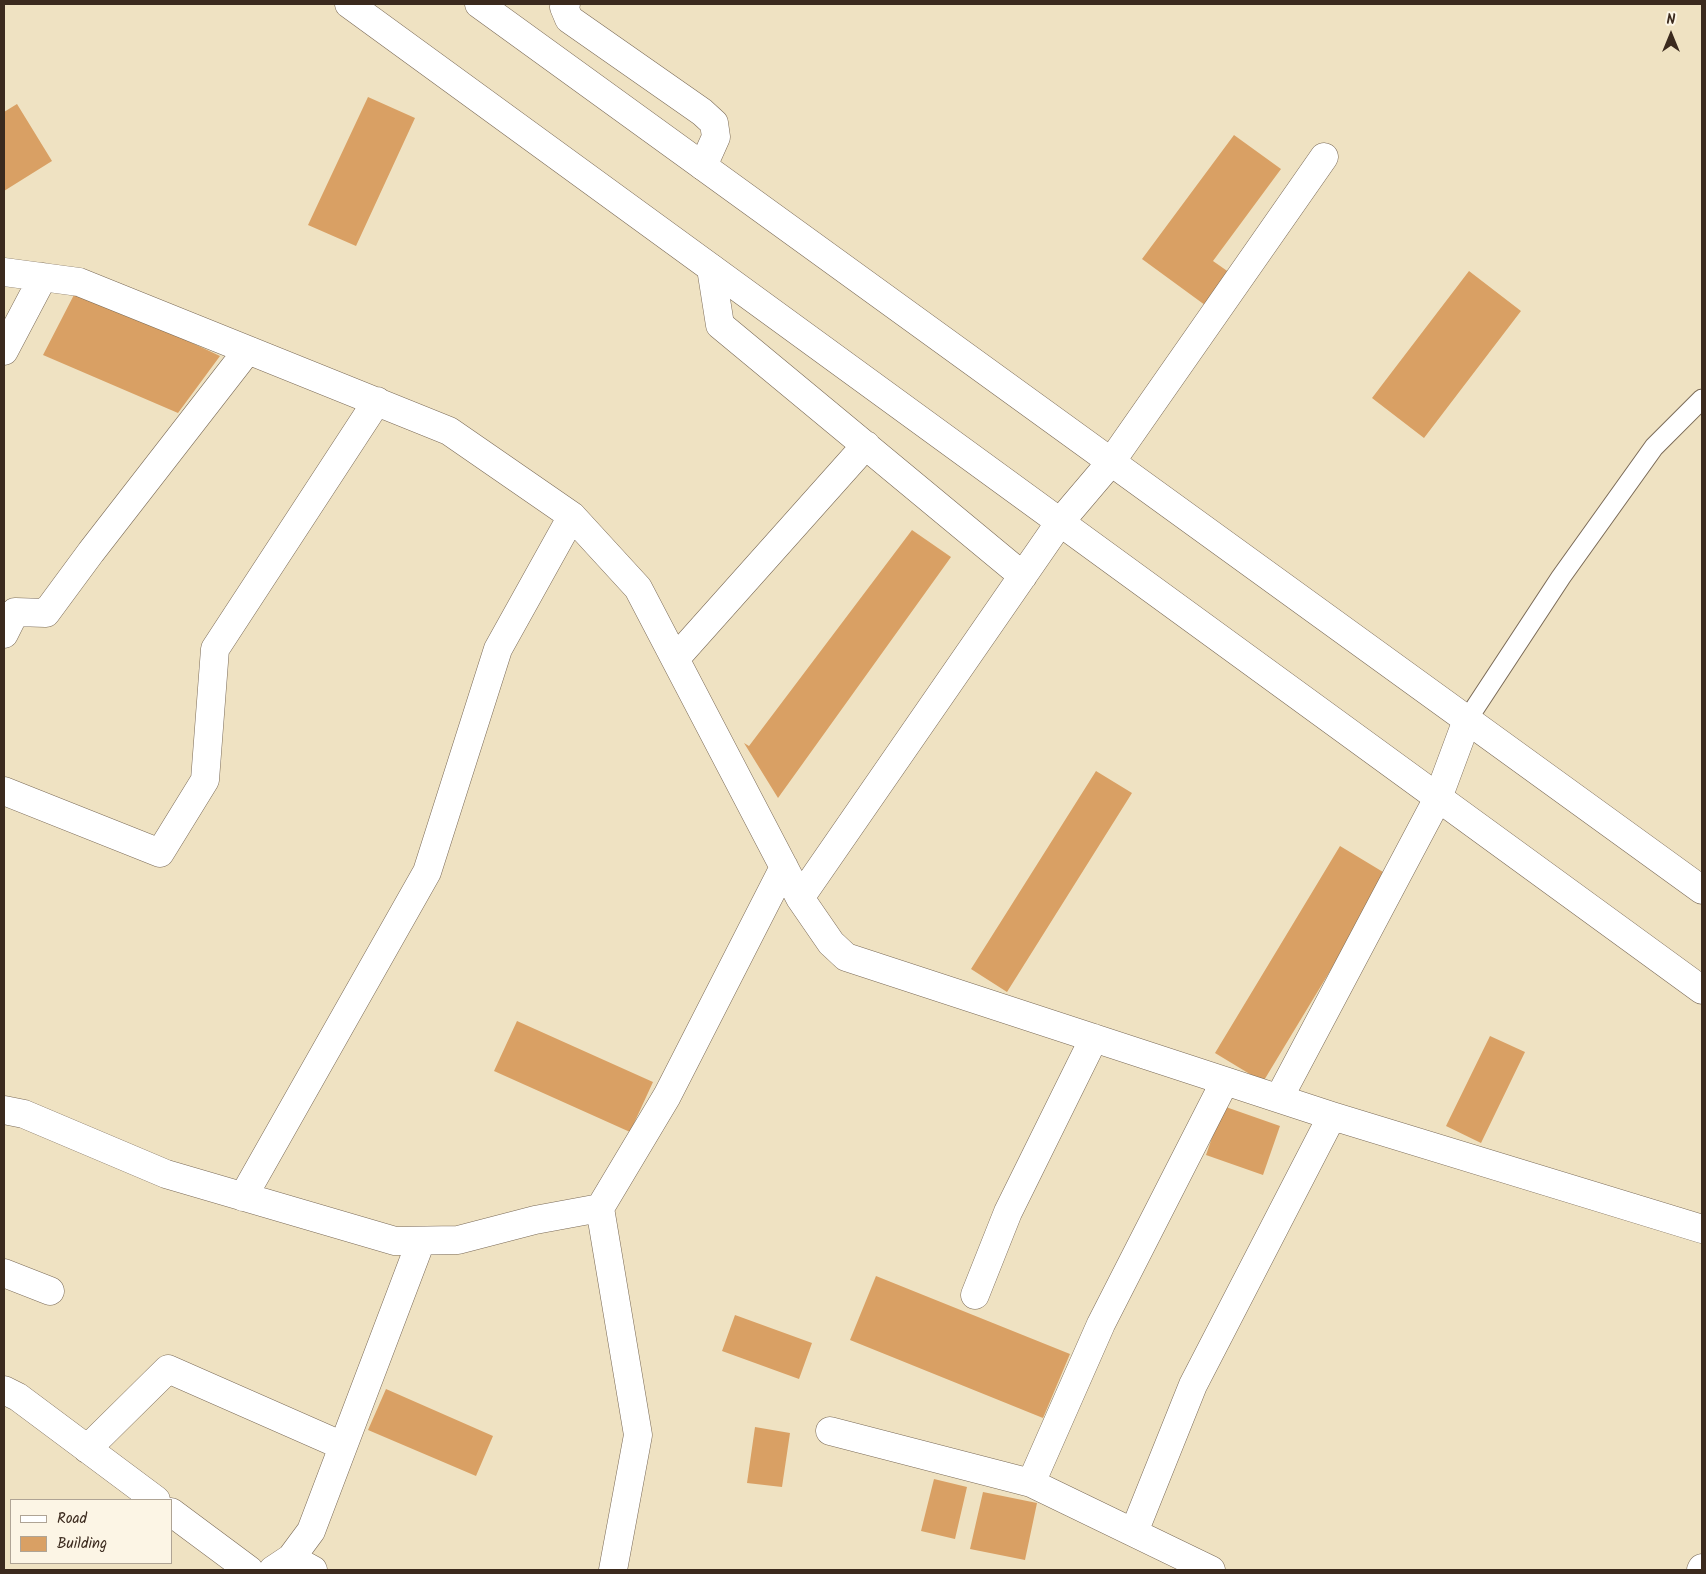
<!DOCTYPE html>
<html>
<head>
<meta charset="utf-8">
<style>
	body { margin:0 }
	#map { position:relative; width:1706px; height:1574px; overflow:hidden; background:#efe2c2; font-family:Kalam,sans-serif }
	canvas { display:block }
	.frame { position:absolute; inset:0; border:5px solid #3b2a1e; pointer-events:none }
	.legend { position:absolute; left:10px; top:1499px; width:162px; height:65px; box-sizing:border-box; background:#fcf5e5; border:1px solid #afa495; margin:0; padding:6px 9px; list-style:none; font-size:15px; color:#3b2a1e }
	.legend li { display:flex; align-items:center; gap:10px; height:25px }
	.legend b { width:25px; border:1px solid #afa495 }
	.north { position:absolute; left:1646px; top:10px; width:50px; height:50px; -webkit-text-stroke:4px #fcf5e5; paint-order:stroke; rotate:0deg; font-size:14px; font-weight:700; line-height:20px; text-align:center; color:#3b2a1e }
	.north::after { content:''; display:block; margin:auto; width:18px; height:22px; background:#3b2a1e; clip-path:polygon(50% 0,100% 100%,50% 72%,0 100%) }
</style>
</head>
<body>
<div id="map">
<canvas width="1706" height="1574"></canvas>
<div class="frame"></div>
<ul class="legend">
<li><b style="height:6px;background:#fff"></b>Road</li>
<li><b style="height:14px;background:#d9a064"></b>Building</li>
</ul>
<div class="north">N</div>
</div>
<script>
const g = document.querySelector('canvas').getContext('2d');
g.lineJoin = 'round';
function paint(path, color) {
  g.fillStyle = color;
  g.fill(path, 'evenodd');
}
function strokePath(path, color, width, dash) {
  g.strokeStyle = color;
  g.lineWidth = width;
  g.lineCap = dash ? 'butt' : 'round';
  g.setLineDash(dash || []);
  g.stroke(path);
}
const building = new Path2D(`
	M368 97 415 118 356 246 308 225Z
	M17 104 52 161 4 191V112Z
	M1234 135 1281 169 1213 261 1233 275 1209 308 1142 259Z
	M1469 271 1521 311 1424 438 1372 398Z
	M77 289 220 356 178 413 43 355Z
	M912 530 951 557 778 798 744 743 749 746Z
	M1096 771 1132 793 1007 992 971 969Z
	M1340 846 1388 875 1263 1082 1215 1053Z
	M517 1021 653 1082 630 1132 494 1071Z
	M1490 1036 1525 1052 1481 1143 1446 1126Z
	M1223 1106 1280 1126 1263 1175 1206 1155Z
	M876 1276 1070 1354 1043 1418 850 1340Z
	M735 1315 812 1343 799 1379 722 1351Z
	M386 1389 493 1436 476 1476 368 1430Z
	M755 1427 790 1433 782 1487 747 1483Z
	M934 1479 967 1487 955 1539 921 1531Z
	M983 1492 1037 1503 1025 1560 970 1549Z`);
const service = new Path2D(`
	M1467 720 1561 577 1654 447 1702 399`);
const minor = new Path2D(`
	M566 4 564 7 569 19 702 112 714 123 716 137 703 166
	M711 268 720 325 1023 576
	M4 272 79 282 449 431 572 516 638 588 800 898 831 943 846 957 1332 1116 1702 1229
	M4 351 43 277
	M4 634 15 612 46 613 91 552 247 351
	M676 658 866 445
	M4 791 160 853 205 780 215 649 377 401
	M800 898 1060 522 1111 462 1324 157
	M1279 1098 1438 798 1467 720
	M4 1110 24 1114 166 1174 395 1241 458 1240 535 1220 600 1208
	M243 1197 427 872 498 649 572 516
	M4 1273 50 1291
	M975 1295 1008 1212 1094 1038
	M4 1390 18 1397 156 1500
	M830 1431 1031 1483 1211 1570
	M87 1449 168 1369 343 1446
	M1031 1483 1101 1324 1225 1081
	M171 1512 249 1570
	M1134 1532 1193 1385 1332 1116
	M291 1558 313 1570
	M273 1570 291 1558 311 1531 421 1241
	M613 1570 638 1435 600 1208 667 1096 784 867
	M1701 1570 1702 1568`);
const secondary = new Path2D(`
	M349 4 1702 990
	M479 4 1702 890`);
paint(building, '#d9a064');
strokePath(service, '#7a6a57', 21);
strokePath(minor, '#7a6a57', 29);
strokePath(secondary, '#7a6a57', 29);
strokePath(service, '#fff', 19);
strokePath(minor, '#fff', 28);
strokePath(secondary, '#fff', 28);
</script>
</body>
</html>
